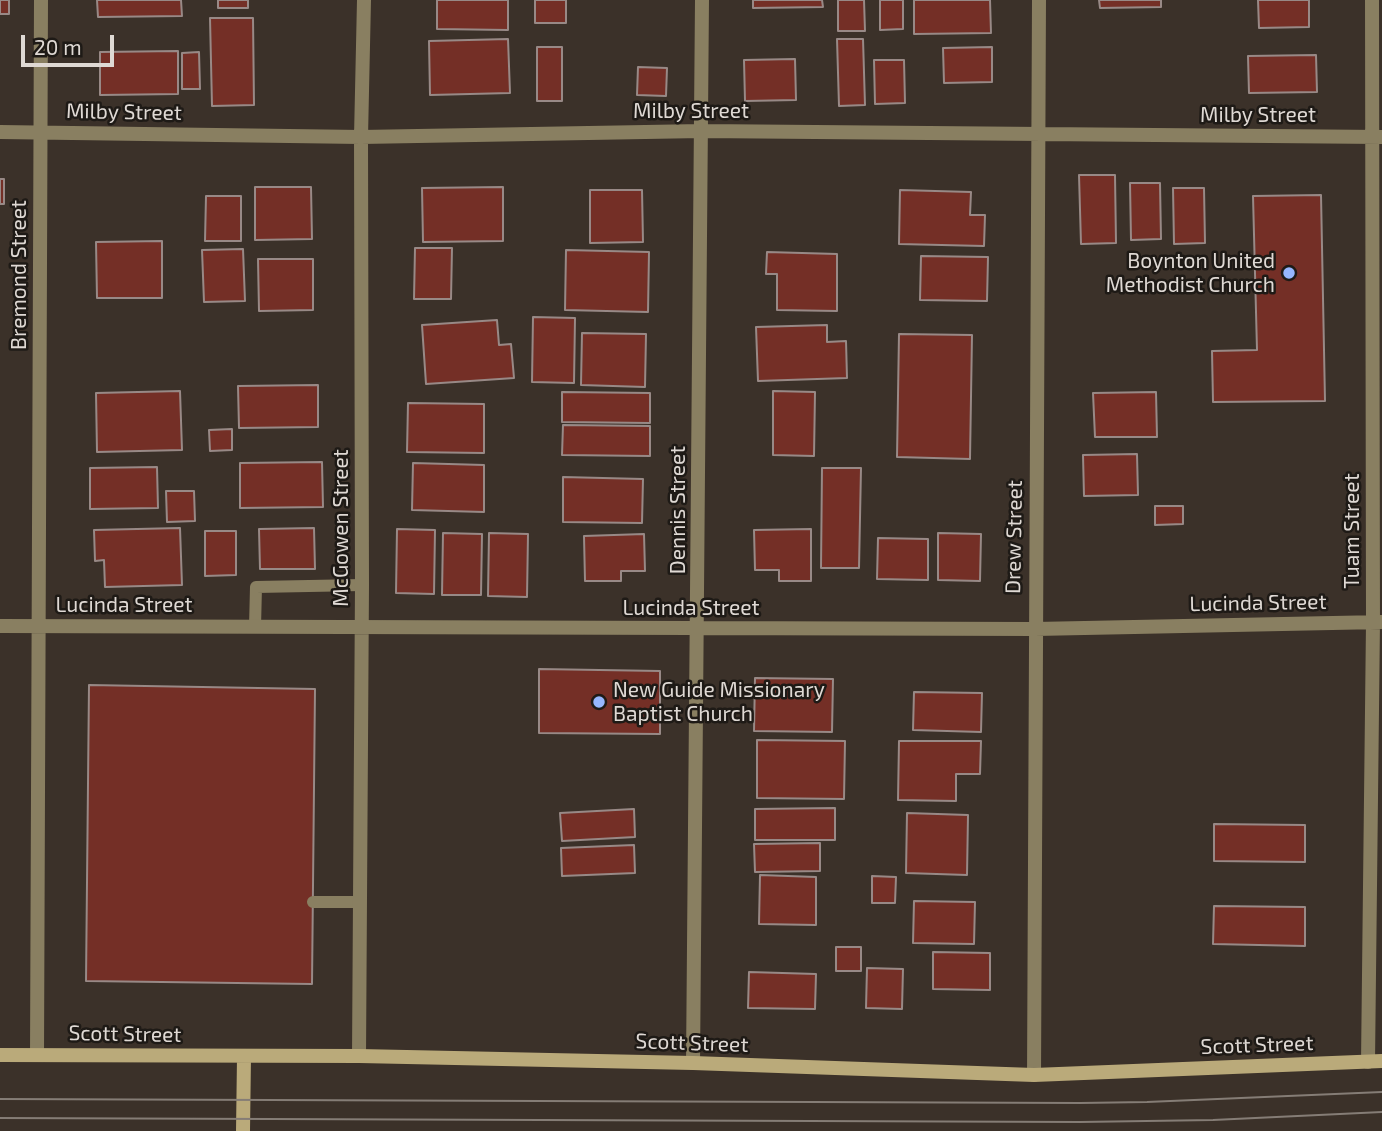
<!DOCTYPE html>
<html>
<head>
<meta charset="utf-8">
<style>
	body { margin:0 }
	#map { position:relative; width:1382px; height:1131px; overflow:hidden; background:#3b3129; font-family:"Exo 2",sans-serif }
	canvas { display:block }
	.scale { position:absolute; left:21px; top:35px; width:93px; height:32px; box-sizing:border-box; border:4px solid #dfd9d4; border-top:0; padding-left:9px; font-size:21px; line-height:24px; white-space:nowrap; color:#dfd9d4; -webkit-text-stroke:5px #1e1a16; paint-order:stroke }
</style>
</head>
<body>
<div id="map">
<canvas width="1382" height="1131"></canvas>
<div class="scale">20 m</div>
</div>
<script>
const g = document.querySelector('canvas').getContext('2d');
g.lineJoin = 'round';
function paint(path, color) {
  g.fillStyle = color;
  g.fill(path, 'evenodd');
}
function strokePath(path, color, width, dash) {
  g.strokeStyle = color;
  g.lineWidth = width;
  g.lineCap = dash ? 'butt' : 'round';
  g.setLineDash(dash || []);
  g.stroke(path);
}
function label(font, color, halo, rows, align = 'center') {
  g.font = font + ' "Exo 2",sans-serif';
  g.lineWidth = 5;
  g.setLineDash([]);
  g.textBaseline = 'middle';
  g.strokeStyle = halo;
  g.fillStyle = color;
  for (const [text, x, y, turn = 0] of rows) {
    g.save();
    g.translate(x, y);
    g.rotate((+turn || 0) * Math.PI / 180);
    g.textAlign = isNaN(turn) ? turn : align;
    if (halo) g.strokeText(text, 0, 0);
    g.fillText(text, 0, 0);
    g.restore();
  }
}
const building = new Path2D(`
	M0 0H9V14H0Z
	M97 0H181L182 16 98 17Z
	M218 0H248V8H218Z
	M437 0H508V30L437 29Z
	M535 0H566V23H535Z
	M753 0H822L823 7 753 8Z
	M838 0H864L865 31H838Z
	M880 0H903V29L880 30Z
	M914 0H990L991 33 914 34Z
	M1099 0H1161V7L1100 8Z
	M1258 0H1309V27L1259 28Z
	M210 18H253L254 105 212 106Z
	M508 39 510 93 430 95 429 41Z
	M837 39H863L865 105 839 106Z
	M537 47H562V101H537Z
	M992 47V82L944 83 943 48Z
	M178 51V94L100 95V52Z
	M199 52 200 89H182V53Z
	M1316 55 1317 92 1249 93 1248 56Z
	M795 59 796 100 745 101 744 60Z
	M874 60H904L905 103 875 104Z
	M638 67 667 68 666 96 637 95Z
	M1079 175H1115L1116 243 1081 244Z
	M0 179H4V204H0Z
	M1130 183H1160L1161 239 1131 240Z
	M255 187H311L312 239 255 240Z
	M503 187V241L423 242 422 188Z
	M1173 188H1204L1205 243 1174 244Z
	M590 190H642L643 242 590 243Z
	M900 190 971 192 970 215H985L984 246 899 244Z
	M1321 195 1325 401 1213 402 1212 351 1257 350 1253 196Z
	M206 196H241V241H205Z
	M162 241V298H97L96 242Z
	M415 248H452L451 299H414Z
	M243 249 245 301 204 302 202 250Z
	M566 250 649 252 648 312 565 310Z
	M767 252 837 254V311L777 310V274H766Z
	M921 256 988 257 987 301 920 300Z
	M258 259H313V310L259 311Z
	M533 317 575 318 574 383 532 382Z
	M497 320 499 345 511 344 514 378 426 384 422 325Z
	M827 325V342L846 341 847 378 758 381 756 327Z
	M582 333 646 334 645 387 581 385Z
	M899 334 972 335 970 459 897 457Z
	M318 385V427L239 428 238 386Z
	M180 391 182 450 97 452 96 393Z
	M773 391 815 392 814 456 773 455Z
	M562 392 650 393V423L562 422Z
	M1156 392 1157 437H1095L1093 393Z
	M408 403 484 404V453L407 452Z
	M563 425 650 426V456L562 455Z
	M232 429V450L210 451 209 430Z
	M1137 454 1138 495 1084 496 1083 455Z
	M322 462 323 507 240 508V463Z
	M413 463 484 465V512L412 510Z
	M157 467 158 508 90 509V468Z
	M822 468H861L859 568H821Z
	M563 477 643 479 642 523 563 522Z
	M166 491H194L195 521 167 522Z
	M1155 506H1183V524L1155 525Z
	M180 528 182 585 105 587 104 560 95 561 94 530Z
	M314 528 315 569H260L259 529Z
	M397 529 435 530 434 594 396 593Z
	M811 529V581H779V570H755L754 530Z
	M205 531H236V575L205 576Z
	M443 533 482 534 481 595H442Z
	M489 533 528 534 527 597 488 596Z
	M938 533 981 534 980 581 938 580Z
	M644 534 645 571H621V581H585L584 536Z
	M878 538 928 539V580L877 579Z
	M539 669 660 671V734L539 733Z
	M755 678 833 679 832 732 754 731Z
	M89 685 315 689 312 984 86 981Z
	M914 692 982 693 981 732 913 730Z
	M757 740 845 741 844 799 757 798Z
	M899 741H981L980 774H956V801L898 800Z
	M835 808V840H755V809Z
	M634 809 635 837 562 841 560 813Z
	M907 813 968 815 967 875 906 873Z
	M1214 824 1305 825V862L1214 861Z
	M820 843V871L755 872 754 844Z
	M634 845 635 873 562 876 561 848Z
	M760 875 816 877V925L759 924Z
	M872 876 896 877 895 903H872Z
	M914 901 975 902 974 944 913 943Z
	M1214 906 1305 907V946L1213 944Z
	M836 947H861V971H836Z
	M933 952 990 953V990L933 989Z
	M867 968 903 969 902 1009 866 1008Z
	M749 972 816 974 815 1009 748 1008Z`);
const lane = new Path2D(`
	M255 627 256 587 362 585
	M313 902H360`);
const street = new Path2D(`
	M0 132 361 137 702 131 1382 137
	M0 626 1035 629 1382 622
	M37 1054 41 0
	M359 1056 362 585 361 137 364 0
	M1368 1062 1373 622 1372 0
	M693 1063 702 0
	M1034 1075 1039 0`);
const secondary = new Path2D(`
	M0 1055 359 1056 693 1063 1034 1075 1382 1061
	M243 1131 244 1057`);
const tram = new Path2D(`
	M0 1099 1080 1103 1147 1102 1382 1092
	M0 1118 1080 1122 1213 1120 1382 1112`);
const markers = [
	[1289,273,7,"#96b6fd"],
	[599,702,7,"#96b6fd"]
];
const streetNames = [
	["Milby Street",691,111],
	["Milby Street",124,112,1],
	["Milby Street",1258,115],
	["Bremond Street",19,275,-90],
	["Dennis Street",678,510,-90],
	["McGowen Street",341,528,-90],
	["Tuam Street",1352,531,-90],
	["Drew Street",1014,537,-89],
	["Lucinda Street",1258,603,-1],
	["Lucinda Street",124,605],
	["Lucinda Street",691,608],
	["Scott Street",125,1034,1],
	["Scott Street",692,1043,2],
	["Scott Street",1257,1045,-2]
];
const poiNames = [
	["Boynton United",1275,261],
	["Methodist Church",1275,285],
	["New Guide Missionary",613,690,"left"],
	["Baptist Church",613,714,"left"]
];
paint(building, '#742f26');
strokePath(building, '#988986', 2);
strokePath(lane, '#897f61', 12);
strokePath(street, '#897f61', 14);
strokePath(secondary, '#baaa7a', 14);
strokePath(tram, '#857d76', 2);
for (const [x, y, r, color] of markers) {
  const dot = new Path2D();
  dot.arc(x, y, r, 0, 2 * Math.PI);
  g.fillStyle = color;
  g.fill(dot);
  strokePath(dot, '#1e1a16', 2.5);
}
label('21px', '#dfd9d4', '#1e1a16', streetNames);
label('21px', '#dfd9d4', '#1e1a16', poiNames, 'right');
</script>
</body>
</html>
